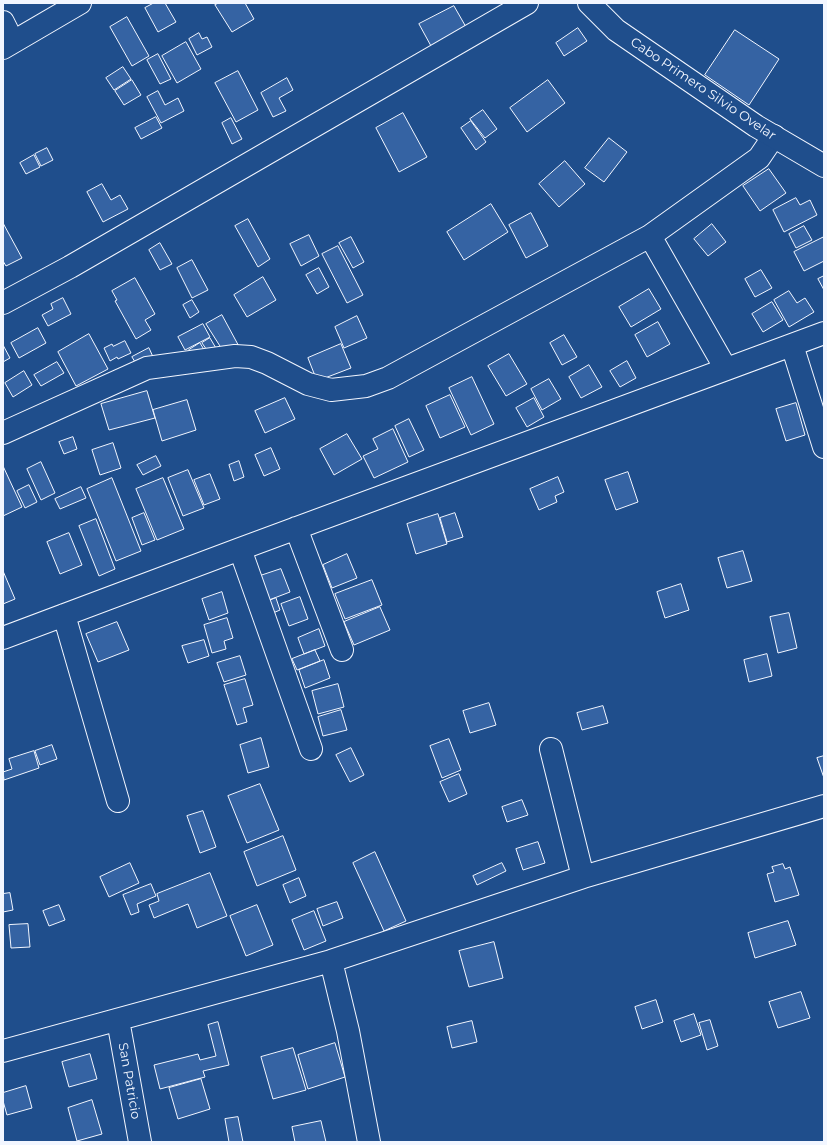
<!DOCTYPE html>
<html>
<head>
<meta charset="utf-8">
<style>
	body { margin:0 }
	#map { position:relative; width:827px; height:1145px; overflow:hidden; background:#1f4e8c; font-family:Montserrat,sans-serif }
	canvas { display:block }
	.frame { position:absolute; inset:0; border:4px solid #f2f6ff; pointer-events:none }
</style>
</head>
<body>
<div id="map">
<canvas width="827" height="1145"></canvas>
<div class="frame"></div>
</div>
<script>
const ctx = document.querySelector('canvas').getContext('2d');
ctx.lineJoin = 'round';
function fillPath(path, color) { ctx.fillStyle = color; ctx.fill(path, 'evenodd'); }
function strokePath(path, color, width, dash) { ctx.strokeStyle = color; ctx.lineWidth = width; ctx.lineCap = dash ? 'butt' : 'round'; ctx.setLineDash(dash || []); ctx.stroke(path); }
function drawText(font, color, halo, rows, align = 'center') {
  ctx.font = font + ' Montserrat,sans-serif'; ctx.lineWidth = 3; ctx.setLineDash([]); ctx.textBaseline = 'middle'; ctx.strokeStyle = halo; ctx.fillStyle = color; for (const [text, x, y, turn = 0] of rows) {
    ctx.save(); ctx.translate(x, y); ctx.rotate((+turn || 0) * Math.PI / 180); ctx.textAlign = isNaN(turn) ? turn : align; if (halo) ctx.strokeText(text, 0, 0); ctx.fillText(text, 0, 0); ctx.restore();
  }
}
const building = new Path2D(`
	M154,3H165L176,22L158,32L145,8Z
	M219,3H245L254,19L232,32L215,5Z
	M454,6L466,27L431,46L419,24Z
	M127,17L149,56L132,66L110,27Z
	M578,28L587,41L564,56L556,43Z
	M735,30L779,59L749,105L705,75Z
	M199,33L202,39L207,37L212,47L197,55L189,39Z
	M186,42L201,69L177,83L162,56Z
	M158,54L171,79L160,84L147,60Z
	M123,67L131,79L114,90L106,78Z
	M238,71L258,110L236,122L215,83Z
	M287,78L293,90L279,98L286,111L273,117L261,93Z
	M132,80L141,95L124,105L115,91Z
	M548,80L565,103L527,132L510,108Z
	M158,91L165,105L178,98L184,111L161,123L147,97Z
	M483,110L497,129L485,138L470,119Z
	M403,113L427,157L399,172L376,128Z
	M156,117L162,128L141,139L135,128Z
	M231,118L242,139L232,144L222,123Z
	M471,121L486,142L476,150L461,128Z
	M609,138L627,152L604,182L585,168Z
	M47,148L53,160L41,166L35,154Z
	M34,155L40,167L26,174L20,163Z
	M565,161L585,184L559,207L539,184Z
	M769,169L786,193L760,211L743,186Z
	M102,184L111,200L120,195L128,209L103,222L87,192Z
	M796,198L800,205L810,200L817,215L784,232L773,210Z
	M491,204L508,232L464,260L447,232Z
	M531,213L548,246L526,258L509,225Z
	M248,219L270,259L258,267L235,226Z
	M3,223L22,258L6,266L3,261Z
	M712,224L726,242L708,256L694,239Z
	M804,226L812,240L796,248L789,234Z
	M309,235L319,256L301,266L290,244Z
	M351,237L364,262L353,268L339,243Z
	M824,237V261L804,271L794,252Z
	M160,243L172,264L160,270L149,250Z
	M338,246L363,295L347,303L322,254Z
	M192,260L208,290L192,298L177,268Z
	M319,268L329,287L317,294L306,275Z
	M761,270L772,288L755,297L745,279Z
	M824,276V290L818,279Z
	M263,277L276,300L247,317L234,295Z
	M135,278L155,314L145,320L151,330L136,339L115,301L117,300L112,291Z
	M649,289L661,309L631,327L619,307Z
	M789,291L797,303L805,298L814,312L789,327L774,300Z
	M63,298L71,314L48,326L42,315L53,309L51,304Z
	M192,300L199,312L190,318L183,305Z
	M772,302L783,320L763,332L752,314Z
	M222,315L242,352L225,354L206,324Z
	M357,316L367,338L344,348L335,327Z
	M658,322L670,344L647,357L635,335Z
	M203,324L210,337L185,350L178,337Z
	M38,328L46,343L19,358L11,343Z
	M89,334L108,369L76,386L58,352Z
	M564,335L577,357L562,365L550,343Z
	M210,338L220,355L211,356L202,343Z
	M125,341L131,353L118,359L117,357L110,361L104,348L112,344L113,346Z
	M200,343L208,356L195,359L189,350Z
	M341,344L351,368L317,381L308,358Z
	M3,345L10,358L3,362Z
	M149,348L154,359L138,367L132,357Z
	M509,354L527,384L506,396L488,366Z
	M627,361L636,378L620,387L610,371Z
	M57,362L64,373L41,386L34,375Z
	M589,365L602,387L581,398L569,377Z
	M24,371L32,385L13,397L5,383Z
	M472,377L494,424L471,435L449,388Z
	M549,379L561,399L542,410L531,389Z
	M147,391L155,418L109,430L101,404Z
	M450,395L465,427L440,438L426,406Z
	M285,398L295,419L265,433L255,411Z
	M534,398L544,417L527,427L516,408Z
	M187,400L196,430L162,441L153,410Z
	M796,403L805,435L786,441L776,409Z
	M409,419L424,450L409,457L395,426Z
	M393,429L408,462L374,478L363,456L378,449L373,439Z
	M347,434L362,459L334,475L320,449Z
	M73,437L77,449L64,454L59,442Z
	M113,443L121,468L100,475L92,450Z
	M271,448L280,469L264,476L255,455Z
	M156,456L161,466L143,475L137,465Z
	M239,461L244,477L234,481L229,465Z
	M41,462L55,493L41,500L27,469Z
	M3,466L22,507L3,516Z
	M188,470L204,508L183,516L168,478Z
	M628,472L638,502L616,510L605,480Z
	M210,474L220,499L204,505L194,480Z
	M558,477L564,492L555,496L557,502L539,510L530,489Z
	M112,478L141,551L116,561L87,489Z
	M163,478L184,529L157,540L136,489Z
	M29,485L37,502L25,508L17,491Z
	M81,487L86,498L60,509L55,499Z
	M144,513L155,540L142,545L132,518Z
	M455,513L463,537L447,542L440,518Z
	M438,514L447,544L416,554L407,524Z
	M96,519L115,569L99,576L79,526Z
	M69,533L82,565L60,574L47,542Z
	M743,551L752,581L727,588L718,558Z
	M347,554L357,578L332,588L323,565Z
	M281,569L290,592L269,600L260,576Z
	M3,571L15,599L3,604Z
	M372,580L382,605L345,619L335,594Z
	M681,584L689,610L665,618L657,592Z
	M222,592L228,613L209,620L202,599Z
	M300,597L308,619L289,626L281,604Z
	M276,598L280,610L266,616L261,604Z
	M380,607L390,630L354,645L344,622Z
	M789,613L797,648L778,653L770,617Z
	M227,618L233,638L224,641L226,649L212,653L204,625Z
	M117,622L129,650L98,662L86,634Z
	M319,629L325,646L304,654L298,638Z
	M204,640L209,656L188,663L182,646Z
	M315,650L320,661L297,670L292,659Z
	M767,654L772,676L749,682L744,660Z
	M240,656L246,675L224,682L217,663Z
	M324,660L330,678L305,688L299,670Z
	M245,679L253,705L243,708L247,722L237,725L224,685Z
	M338,684L344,707L318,714L312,691Z
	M489,703L496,725L470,733L463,711Z
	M603,706L608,723L582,730L577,713Z
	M341,710L347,730L323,736L318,717Z
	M261,738L269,767L248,773L240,745Z
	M449,739L461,770L442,778L430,746Z
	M52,745L57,759L40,765L35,751Z
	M351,748L364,775L350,782L336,755Z
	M34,751L39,768L4,780L3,772L12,769L9,759Z
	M824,756V778L817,758Z
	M459,774L467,794L449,802L440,782Z
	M260,784L279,830L247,843L228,796Z
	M522,800L528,815L507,822L502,807Z
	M203,811L216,847L200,853L187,816Z
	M283,836L296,870L257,886L244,852Z
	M538,842L545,863L523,870L516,849Z
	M375,852L406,921L384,931L353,863Z
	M130,863L139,883L109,897L100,877Z
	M502,863L506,871L477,885L473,876Z
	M783,864L785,869L790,867L799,895L775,902L767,874L774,872L772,867Z
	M210,873L227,916L197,928L188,904L154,918L149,905L159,901L157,894Z
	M299,878L306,896L290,903L283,885Z
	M151,884L156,896L137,904L139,912L131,915L123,895Z
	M10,893L13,910L3,912V894Z
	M337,902L343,918L323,926L317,909Z
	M59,905L65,920L49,926L43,911Z
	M257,905L273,945L246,956L230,916Z
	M314,911L326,941L304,950L292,920Z
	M788,921L796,945L755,958L748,933Z
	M28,924L30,947L11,948L9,925Z
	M494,942L503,978L469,987L459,951Z
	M801,992L810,1018L778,1028L769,1002Z
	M656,1000L663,1022L642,1029L635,1007Z
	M694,1014L701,1035L681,1042L674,1021Z
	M710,1020L718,1046L707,1050L699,1023Z
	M472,1021L477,1042L452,1048L447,1027Z
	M218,1022L229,1065L203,1071L205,1077L160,1089L154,1065L198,1054L200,1060L216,1056L208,1025Z
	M335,1043L345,1077L308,1089L298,1055Z
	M293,1048L306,1090L273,1099L261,1057Z
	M90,1054L97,1079L69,1087L62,1062Z
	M201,1079L210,1109L178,1119L169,1088Z
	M26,1086L32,1108L7,1115L3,1101V1093Z
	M92,1100L102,1134L77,1141L68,1108Z
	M238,1117L243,1142H229L225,1119Z
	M321,1121L326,1142H295L292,1127Z`);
fillPath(building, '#3563a3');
strokePath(building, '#f2f6ff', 1);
const minor = new Path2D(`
	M3,22L13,42
	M3,48L80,3
	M650,236L726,369
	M3,303L70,267L527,3
	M792,345L824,447
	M3,433L147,368L235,356L251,357L267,363L308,384L331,390L366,386L388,378L650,236L759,158L774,136
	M296,528L342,650
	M240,549L311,749
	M64,615L118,801
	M3,638L240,549L824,333
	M551,749L583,877
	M331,961L348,1031L369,1142
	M118,1020L140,1142
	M3,1051L331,961L583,877L824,806`);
const major = new Path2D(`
	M589,3L616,30L756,126L824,166`);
strokePath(minor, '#f2f6ff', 24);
strokePath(major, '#f2f6ff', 24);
strokePath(minor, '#1f4e8c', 22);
strokePath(major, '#1f4e8c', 22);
drawText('13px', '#f2f6ff', '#1f4e8c', [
	["Cabo Primero Silvio Ovelar",703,89,34],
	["San Patricio",129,1081,80]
]);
</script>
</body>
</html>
